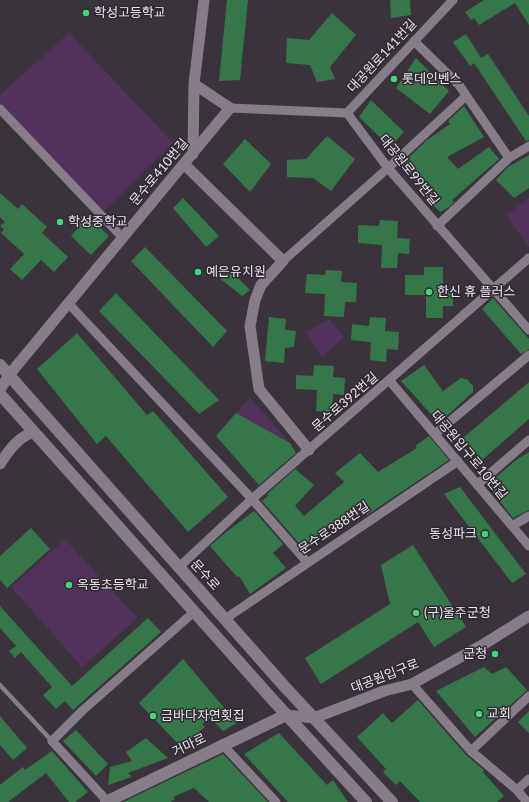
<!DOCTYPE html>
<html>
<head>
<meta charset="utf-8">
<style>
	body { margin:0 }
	canvas { display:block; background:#3a333c }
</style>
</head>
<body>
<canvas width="529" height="802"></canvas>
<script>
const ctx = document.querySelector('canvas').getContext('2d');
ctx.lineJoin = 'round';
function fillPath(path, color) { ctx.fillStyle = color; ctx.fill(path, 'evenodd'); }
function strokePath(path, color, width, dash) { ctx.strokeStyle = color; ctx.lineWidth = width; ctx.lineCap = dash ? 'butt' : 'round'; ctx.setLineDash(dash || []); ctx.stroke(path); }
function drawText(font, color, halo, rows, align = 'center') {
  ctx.font = font + ' Lato,"Noto Sans KR",sans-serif'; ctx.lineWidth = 3; ctx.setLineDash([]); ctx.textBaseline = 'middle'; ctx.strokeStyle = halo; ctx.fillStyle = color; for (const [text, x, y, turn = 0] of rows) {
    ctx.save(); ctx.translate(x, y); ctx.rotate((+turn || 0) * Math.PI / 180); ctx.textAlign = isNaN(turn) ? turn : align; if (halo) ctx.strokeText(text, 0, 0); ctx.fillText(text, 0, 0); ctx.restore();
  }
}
fillPath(new Path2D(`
	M69,33L173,143L102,213L0,105V95Z
	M529,198V248L506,215Z
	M329,319L344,337L322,357L306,333Z
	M250,398L290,443L236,413Z
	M65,539L137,618L82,667L11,587Z`), '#51325a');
fillPath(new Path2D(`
	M227,0H248L240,80L219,81Z
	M390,0H410L411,15L391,18Z
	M484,0H529V25L515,3L479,25L474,18L471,20L465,12Z
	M332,13L356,35L330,67L335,79L317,82L310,65L286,63L287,38L309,40Z
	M466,34L481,58L488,54L529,116V140L526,141L474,63L470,66L453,42Z
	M416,58L449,91L430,114L396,88Z
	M371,100L404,132L390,147L359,117Z
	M464,106L484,137L447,157L458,169L489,147L499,159L452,200L454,202L449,207L440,212L422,194L424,192L402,164L427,140L450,124L448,121Z
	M327,136L355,159L331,191L313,178L287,177V160L306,159Z
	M245,139L271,164L250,192L223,164Z
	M529,155V188L514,198L496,180L508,167Z
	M0,193L18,209L22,204L47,227L42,233L68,257L54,272L41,260L22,280L10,269L24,254L1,233L4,229L0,226L5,222L0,217Z
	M183,198L219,236L206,247L173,208Z
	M83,215L88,220L90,218L109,236L91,255L71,236L78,228L74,225Z
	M380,220L398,221L397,238L410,239L409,254L398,253L397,268H381L382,245L358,243V225L379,226Z
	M145,247L227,331L213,347L131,261Z
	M424,267H443V288H453V306H443V318H426V295H405V275H424Z
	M229,269L250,290L242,296L218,277Z
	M326,270L342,271L341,282L357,283L356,302H345L344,317L324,316L325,294L305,293L307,274L325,275Z
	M116,293L219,400L199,414L99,311Z
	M493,298L529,339V349L521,354L482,309Z
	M269,317L286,319L285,330L296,331L294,347L285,348L284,363L265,361Z
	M370,317L386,318L385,331L399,332L398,350L387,349L386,362L370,360L371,342L351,340L352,324L369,326Z
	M77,333L147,415L153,411L228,497L188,532L106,436L97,444L37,369Z
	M314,365L334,366L333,377L345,378L344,395L333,394L332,412L316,411L317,390L296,389V375L313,376Z
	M424,365L443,391L461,378L468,380L473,386V392L439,423L401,381Z
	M529,382V419L482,460L463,438Z
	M236,413L290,443L296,453L259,485L216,436Z
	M429,436L449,460L367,515L359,506L304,549L262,501L269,495L267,494L295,469L314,485L295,506L304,516L344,482L335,473L360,453L378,472L417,448L415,446Z
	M529,452V510L513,518L487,485L516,460Z
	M460,487L526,574L512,583L444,494Z
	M254,511L283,544L273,553L286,568L250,594L239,576L237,577L210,546L225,533Z
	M31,528L50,549L7,588L0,580V556Z
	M413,545L466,627L434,647L418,622L321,684L305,658L390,604L381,565Z
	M0,606L72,686L148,618L161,632L73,710L65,701L56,709L43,695L52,687L21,652L15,658L9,651L16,646L0,628Z
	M183,659L237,723L223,731L210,718L202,724L205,727L181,747L139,703Z
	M484,667L492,674L506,667L527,690L475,737L436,691Z
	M418,700L466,755L484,770L483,772L504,796L497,802H420L400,781L396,785L383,772L386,769L357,737L383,713L392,723Z
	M529,711V733L518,722Z
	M0,716L27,748L13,760L0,745Z
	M76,730L108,764L96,776L63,741Z
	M279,733L327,785L333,780L348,802H288L244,754Z
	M146,738L168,758L128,773L132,777L108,785L110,767L132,761L126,752Z
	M52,751L88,792L75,802H69L46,773L8,802H0V785L23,767L25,770Z
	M223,754L268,802H209L194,788L173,797L175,799L170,802H123Z`), '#35774a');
strokePath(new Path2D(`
	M0,685L52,741`), '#867d88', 4.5);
strokePath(new Path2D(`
	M414,41L459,85L509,158
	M230,108L347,113L388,168L529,330
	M0,109L122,237
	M347,113L453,0
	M437,226L509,158L529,146
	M283,261L388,168L466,96
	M68,303L252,499L307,562
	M389,380L529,546
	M435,434L529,355
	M477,485L529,440
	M512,526L529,516
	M179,567L252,499L529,258
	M225,619L458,461
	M412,684L471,751L517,790L527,802
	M222,744L276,802
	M471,751L529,696
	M517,790L529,779
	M108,802L52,741L82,711L194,612`), '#867d88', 9);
strokePath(new Path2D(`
	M193,154L194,84
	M184,164L283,261L261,285L255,300L250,326L259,389L309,450
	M0,390L9,375L230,108L194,84L204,0
	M0,464C9,450 18,437 34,432
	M286,715L314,718L384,691L412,684L484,644L529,616`), '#867d88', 11);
strokePath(new Path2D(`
	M0,365L285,687L392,802
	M0,394L272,699L366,802
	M106,802L286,715`), '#867d88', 12);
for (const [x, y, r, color] of [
	[86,13,4,"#42d77b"],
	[394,79,4,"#42d77b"],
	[60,222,4,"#42d77b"],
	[198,272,4,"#42d77b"],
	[429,292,4,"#42d77b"],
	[485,534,4,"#42d77b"],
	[69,585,4,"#42d77b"],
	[416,613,4,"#42d77b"],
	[495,654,4,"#42d77b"],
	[479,714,4,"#42d77b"],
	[153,716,4,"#42d77b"]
]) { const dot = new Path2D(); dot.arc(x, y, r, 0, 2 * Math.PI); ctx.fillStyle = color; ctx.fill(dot); strokePath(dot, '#302932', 1.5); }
drawText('13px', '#eae5eb', '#302932', [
	["학성고등학교",94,13],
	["롯데인벤스",402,79],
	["학성중학교",68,222],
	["예은유치원",206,272],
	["한신 휴 플러스",437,292],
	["동성파크",477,534,"right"],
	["옥동초등학교",77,585],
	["(구)울주군청",424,613],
	["군청",487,654,"right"],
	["교회",487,714],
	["금바다자연횟집",161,716]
], 'left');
drawText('13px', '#eae5eb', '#302932', [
	["대공원로141번길",382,56,-47],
	["대공원로99번길",409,170,51],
	["문수로410번길",159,172,-50],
	["문수로392번길",345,402,-41],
	["대공원입구로10번길",469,455,50],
	["문수로388번길",334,528,-34],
	["문수로",205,575,48],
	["대공원입구로",385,676,-21],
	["거마로",189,745,-26]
]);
</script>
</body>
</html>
